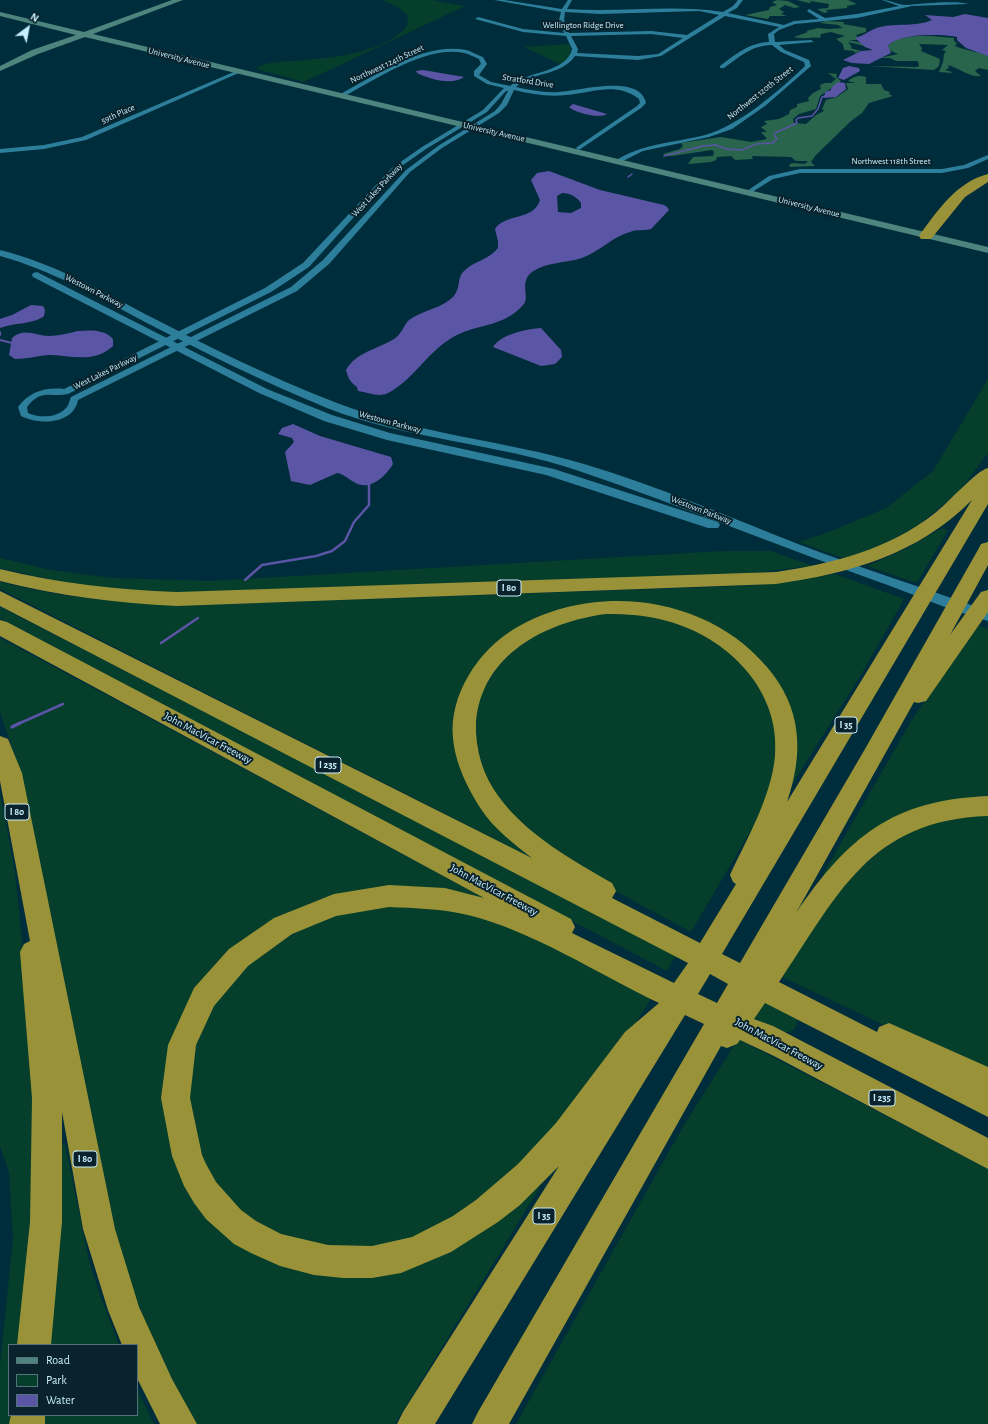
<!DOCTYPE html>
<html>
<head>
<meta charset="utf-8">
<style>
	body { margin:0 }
	#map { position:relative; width:988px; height:1424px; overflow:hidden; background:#002d3b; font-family:"Alegreya Sans",sans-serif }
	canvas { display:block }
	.legend { position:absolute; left:8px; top:1344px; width:130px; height:72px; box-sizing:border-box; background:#09222b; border:1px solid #55737f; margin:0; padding:5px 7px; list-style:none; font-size:12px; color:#c8edfc }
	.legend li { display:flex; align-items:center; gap:8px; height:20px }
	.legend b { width:20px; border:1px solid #55737f }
	.north { position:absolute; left:8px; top:8px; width:40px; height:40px; -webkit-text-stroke:3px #09222b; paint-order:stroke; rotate:32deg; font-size:11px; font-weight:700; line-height:16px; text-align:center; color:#c8edfc }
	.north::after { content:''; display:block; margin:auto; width:14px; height:18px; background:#c8edfc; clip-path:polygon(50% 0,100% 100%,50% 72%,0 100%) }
</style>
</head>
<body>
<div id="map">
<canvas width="988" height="1424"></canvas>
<ul class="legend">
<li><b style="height:5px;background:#4d847d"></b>Road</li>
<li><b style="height:11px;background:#053e2b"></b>Park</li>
<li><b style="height:11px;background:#5b55a5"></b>Water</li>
</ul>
<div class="north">N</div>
</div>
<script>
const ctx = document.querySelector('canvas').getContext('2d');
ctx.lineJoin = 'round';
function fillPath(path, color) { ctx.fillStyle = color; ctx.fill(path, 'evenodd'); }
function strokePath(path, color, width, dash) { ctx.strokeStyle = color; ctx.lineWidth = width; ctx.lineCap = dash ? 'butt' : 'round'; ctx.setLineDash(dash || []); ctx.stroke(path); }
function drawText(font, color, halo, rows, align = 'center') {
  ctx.font = font + ' "Alegreya Sans",sans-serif'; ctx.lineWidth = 4; ctx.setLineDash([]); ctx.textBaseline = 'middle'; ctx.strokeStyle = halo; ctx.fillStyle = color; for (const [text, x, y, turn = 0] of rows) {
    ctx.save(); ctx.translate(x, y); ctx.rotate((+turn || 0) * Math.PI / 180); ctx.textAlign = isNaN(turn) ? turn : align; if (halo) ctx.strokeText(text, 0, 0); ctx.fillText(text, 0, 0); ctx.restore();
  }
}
fillPath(new Path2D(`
	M382,0H432L465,6L304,82L256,69C265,61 283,62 295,61C329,58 384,54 407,26L408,16L398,7Z
	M569,44C574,54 568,59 560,64L524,47Z
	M988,379V453L971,476L956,494L921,523L883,545L846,559L799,542L829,532L886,508L933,471Z
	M942,528L948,530L917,583L867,566L906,549Z
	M723,551H771L813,566L741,574L161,593L77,585L0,568V558L51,570L112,578L210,581Z
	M835,574L904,599L862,673L781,802L791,765L757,661L638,604L529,624L455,727L532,853L530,857L0,589V582C66,599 131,604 199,605L739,586L790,582Z
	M0,607L677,953L667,971L0,618Z
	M625,612L680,622L717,641L746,666L772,706L779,757L765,802L754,825L691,932L613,890L571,864L494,799L470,742L478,689L508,650L572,617Z
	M977,625L988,629V801L948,803L828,878L823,874L913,718Z
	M0,638L490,901L330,899L183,1018L194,1195L358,1273L536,1183L540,1187L395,1424H196L190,1414L153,1341L132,1288L114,1226L18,765L0,712Z
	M0,794L15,871L38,1103L27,1345H9V1415H17L16,1424H0V1366L13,1239L9,1172L0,1146Z
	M988,813V1072L941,1052L778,975L837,887L909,827Z
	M423,902L505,924L653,995L631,1031L555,1133L486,1197L420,1237L340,1252L260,1230L204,1175L183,1107L200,1019L260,947L334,912Z
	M765,999L797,1019C797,1023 797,1025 795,1028C786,1040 763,1022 754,1017Z
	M738,1039L988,1169V1424H516L681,1130Z
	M65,1144L89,1261L100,1295L119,1345H45L55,1147Z
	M137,1389L154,1424H35L36,1415H137Z`), '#053e2b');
fillPath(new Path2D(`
	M777,0L788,1L800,7L794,8L785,5L779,9L784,12L781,14L787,16H770L768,19L745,15L769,10L770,7L777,5L772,2Z
	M797,0H848L857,4L847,6V8L826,10L828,12L824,13L817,9L828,8L829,4L810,1L811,3H809Z
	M826,21L844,22L843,24L866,28V32L856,35L858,37L855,38L857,40H849L862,43L864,46L848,42L852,47L850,48L861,51L855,53L854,51L844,50L843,44L836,39L845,36L831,32L821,34L820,38C813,36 803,40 794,37L808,32L806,31L818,28L829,29L843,28L838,25L820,23Z
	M931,36L954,38V41L957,43L955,46C962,50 978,51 988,56V70L979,68L975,71L981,76C971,78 959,68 948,65L949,68L945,70L952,72L951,73L939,72L943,62L944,54L946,51L942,50L948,45L919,44L922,48L921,51L940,59L939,66L934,70L868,66L917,67L919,66L918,61H896L890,58H880L898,54L889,50L888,46C898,35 917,36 931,36Z
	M828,73L837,74L836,77L841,81L820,96L816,109L799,114L793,119L794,123L806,124L816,115L824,111L822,109L826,100L837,97L848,89L846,83H855L848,81C854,76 859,75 866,77V84H881L884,90L890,92L889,94L893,96L869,103L862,113L851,121L815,156L811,162L815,166L790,167L789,165L792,163L805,164L808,161H796L791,157L752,156L753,159L735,160L731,156L717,157L716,160L711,162L688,164L693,157L713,156L714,152L712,150L672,156H666L663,154L680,149L683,146L681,143L721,137L751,142L767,139L761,132H767L761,127L767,124L764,121L779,119L789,114L790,110L797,107V104L809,101L808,98L813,93L821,89L820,85L825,83H831L836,79Z`), '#28654c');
fillPath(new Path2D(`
	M965,14L988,18V56L966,48L957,40V37C941,34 899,33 888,46L891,53L869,64L852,63L843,60L861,51L873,50L865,47L855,38C864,36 871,29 880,27C897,23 916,27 932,20L925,15L953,17Z
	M849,66L859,68L860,71L844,80L838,78L843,68Z
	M423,70L464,77C452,86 429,79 417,73L416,71Z
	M838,82L845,83L846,89L836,97L824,98L825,92L831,90V88Z
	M573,104L607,114C600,119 575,113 569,107Z
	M549,171L600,190L664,205L667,207L669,210L651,229C644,231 637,229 630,232C612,237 599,252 582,258C566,263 546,262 532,272C518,283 531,297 523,305C502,329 474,323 450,339C426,354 413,380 388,393C378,398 368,392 358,391L357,387C350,382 348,378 346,370C356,352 378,349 394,339C402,334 403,326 409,320C422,310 441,309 453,297C461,288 457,278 463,272C473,261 489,260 498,248V241L495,229C505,213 534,221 540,200L531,180L537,173ZM562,193C570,193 577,197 581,203V208L571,213L558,212L557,196Z
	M31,305L43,306L45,310L44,316C35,324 12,323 0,328V319L12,315Z
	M541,328L561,350L562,357L555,364L541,366L493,347C501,334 527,329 541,328Z
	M78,331C89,330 105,329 113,339V346C94,364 71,355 48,355C37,356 26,359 15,359L9,355L12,338C24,327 36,336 49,336C58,336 69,333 78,331Z
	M293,424L320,436L391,457L393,464C385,477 369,492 354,482C348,479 344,474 337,473L310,485L291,481L285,452L294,442L292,438L278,434L282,428Z`), '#5b55a5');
strokePath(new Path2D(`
	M664,156L703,146L716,145L726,149L742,150L756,144L773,143L777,139L774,135L775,133L797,123L796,120L798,118L812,116L818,109L822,97L826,96
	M628,177L632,174`), '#5b55a5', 1.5);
strokePath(new Path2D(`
	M0,332V335
	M0,340L12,343`), '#5b55a5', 2);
strokePath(new Path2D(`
	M245,580L262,565L316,556L332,551L345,541L354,522L369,505V485L366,482
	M161,643L198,618
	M18,724L63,704`), '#5b55a5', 2.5);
strokePath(new Path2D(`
	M12,727L20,723`), '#5b55a5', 3.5);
fillPath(new Path2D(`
	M494,0H504L562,9L568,0H572L567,9C619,13 672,4 723,12L733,6L738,0H743L737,8L728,13L784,25L794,21L819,19L807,11L809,9L825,18L857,14L899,6L882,0C890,0 898,5 906,5C920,4 957,0 968,4L912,6L857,18L795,24L779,30L774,34L775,42L811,40L814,42L779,45L785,50L809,60L811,66L765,106L732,129L709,137L643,151L617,164L614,162L615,161C643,143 674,143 705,135C739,126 780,90 805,66L804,62L781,52L772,45C750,46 741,56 724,68H720V66C736,54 749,43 769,42L768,34L779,27L725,16L661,56L638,60L575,56C560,77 532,71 516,87C530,90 544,93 559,92C579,91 640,73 646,103L641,108L579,150L576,148L577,147L637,106L640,103L639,99C616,81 592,93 566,95C548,97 531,94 514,90L507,105L499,113L442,148L410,172L329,264L297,291L78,400C73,425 39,425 21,416L18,407C29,392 45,387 64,389L265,288L303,263L392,168L422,147L483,110L504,88L487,84L474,76V71L481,64L479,59C474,57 469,54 464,53C426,45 375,80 343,97H339V95C374,76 424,42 466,50C471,51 477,55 483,57L487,64L479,75L491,82L510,86C526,71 567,73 572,49L566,36L523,32L475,19L478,17L523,29L564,33L559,20L561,12ZM699,11L719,15L687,35L651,31L569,33L564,20L565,12L600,14ZM651,34L683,38L658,54L638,56L577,53L578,49L571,36ZM506,91H508L501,104L495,111L438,146L406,170L323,260L291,287L71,397C69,401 69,406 65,409C56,418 39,418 28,413L27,407C42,388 50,398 68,394L271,292L309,267L396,170L426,149L487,112Z
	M236,71L241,72L86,140L44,149L0,153V149L44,145L82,137Z
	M988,155V159L968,168L942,173H800L773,179L749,194L744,193L769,176L800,169H942L964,165Z`), '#2c7e9a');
fillPath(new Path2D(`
	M0,250C52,263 98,289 145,314C208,346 271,378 337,403C417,434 503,440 584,464C657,486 727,516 798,544C860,568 925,588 988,611V621C956,612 924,599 893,587C788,550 685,507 579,471C497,443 408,440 327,408C264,382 205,353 145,322C98,297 51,270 0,256Z
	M37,272L267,389L332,415L390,433L554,469L718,522L720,525L718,528H708L546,475L387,440L324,421L259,393L33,277L32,275L33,273Z`), '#2c7e9a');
fillPath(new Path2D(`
	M172,0H183L93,34L988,247V253L85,37L38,54L0,71V66L32,50L76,35L0,16V12L84,32Z`), '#4d847d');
fillPath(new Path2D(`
	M988,174V182L965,197L931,239H921L919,236L921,233C939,209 957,182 988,174Z
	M988,468V504L722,954L740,963L865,749L979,548L981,544L988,542V565L950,635L981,592L988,590V612L926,701L918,703L914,702L796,913C848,837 892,800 988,796V816C869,820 838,895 779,982L877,1032L879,1027L889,1023L988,1067V1117L765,1003L754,1019L773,1026L988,1138V1169L774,1056L740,1040L737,1044L727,1048L721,1046L509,1424H472L478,1412L704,1024L685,1015L435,1424H397L403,1412L559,1166L520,1205L498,1222L451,1252L401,1273L372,1278H343L314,1275L280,1266L251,1253L234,1244L206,1219L194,1203L184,1186L172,1156L161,1098L168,1045L194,988L229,949L274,918L334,894L389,885L445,888L484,898L0,636V620L7,622L571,919L575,927L572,933L674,983L688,963L0,606V591L532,858C514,844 494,829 481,809C468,789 455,763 453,738C449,695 478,651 514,629C593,581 707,595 767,667C802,708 804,753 787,802L972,500C917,555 851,573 776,584L177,606C117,603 58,596 0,581V569C58,583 117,590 177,592L776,572C834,563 888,550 935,513C947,504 977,470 988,468ZM606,614C627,614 647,615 667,621C727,637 781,690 775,756C771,798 747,838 730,875L733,882L736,884L700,943L612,898L616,891L612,883C572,860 527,835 499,797C483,776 475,749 476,723C481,655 545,622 606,614ZM389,907C416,908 442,909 468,915C533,931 598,974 659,1003L625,1032L556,1123L518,1164L476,1200L453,1216L412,1237L372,1246L328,1245L281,1234L256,1221L241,1210L216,1182L206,1164L202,1155L190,1098L196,1045L214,1006L248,966L292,934L336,916ZM710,974L728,984L717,1003L698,994Z
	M0,736L8,739L22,773L115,1229L139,1307L172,1379L197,1424H160L137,1378V1345H122L108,1310L83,1229L62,1112V1222L51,1345H17L30,1222L32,1098L20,952L24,944L30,941L0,781Z
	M11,1415H45V1424H9Z`), '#9a9239');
drawText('9px', '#c8edfc', '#09222b', [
	["Wellington Ridge Drive",583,25],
	["University Avenue",179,58,14],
	["Northwest 124th Street",387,64,-25],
	["Stratford Drive",528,81,9],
	["Northwest 120th Street",760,93,-38],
	["59th Place",118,114,-24],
	["University Avenue",494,132,13],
	["Northwest 118th Street",891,161],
	["West Lakes Parkway",377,190,-47],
	["University Avenue",809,207,14],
	["Westown Parkway",94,291,27],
	["West Lakes Parkway",105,372,-26],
	["Westown Parkway",390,422,15],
	["Westown Parkway",701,510,21]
]);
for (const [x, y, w] of [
	[509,588,24],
	[846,725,22],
	[328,765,26],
	[17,812,24],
	[882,1098,26],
	[85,1159,24],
	[544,1216,22]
]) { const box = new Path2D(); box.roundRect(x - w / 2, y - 8, w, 16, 3); ctx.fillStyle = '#09222b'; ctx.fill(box); strokePath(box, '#c8edfc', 1); }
drawText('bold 10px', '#c8edfc', null, [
	["I 80",509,588],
	["I 35",846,725],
	["I 235",328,765],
	["I 80",17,812],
	["I 235",882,1098],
	["I 80",85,1159],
	["I 35",544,1216]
]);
drawText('11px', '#c8edfc', '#09222b', [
	["John MacVicar Freeway",208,738,28],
	["John MacVicar Freeway",494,890,28],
	["John MacVicar Freeway",779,1044,28]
]);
</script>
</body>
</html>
